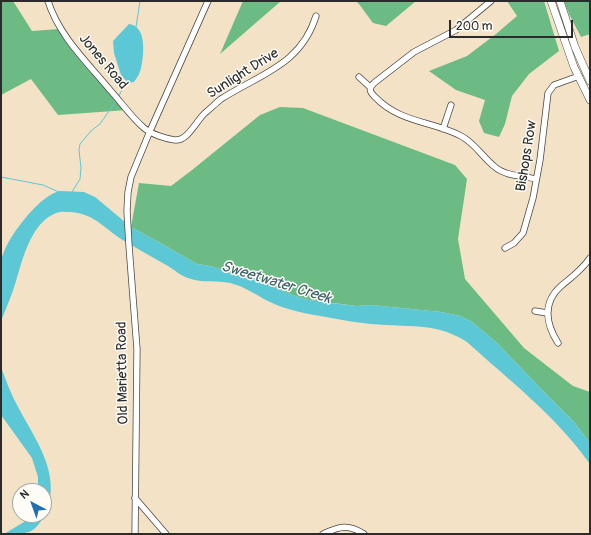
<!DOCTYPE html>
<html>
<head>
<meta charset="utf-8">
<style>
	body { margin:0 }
	#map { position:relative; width:591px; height:535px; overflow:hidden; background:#f3e2c6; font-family:Pangolin,sans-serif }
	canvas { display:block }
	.frame { position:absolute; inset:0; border:2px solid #2b2b2b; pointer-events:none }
	.north { position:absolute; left:12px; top:483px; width:40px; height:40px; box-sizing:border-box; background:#fdfcf7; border:1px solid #a9a8a5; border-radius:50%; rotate:319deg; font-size:11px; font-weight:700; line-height:16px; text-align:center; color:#2b2b2b }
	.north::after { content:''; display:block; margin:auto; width:14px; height:18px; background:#1f6fb2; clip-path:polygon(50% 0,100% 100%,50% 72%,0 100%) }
	.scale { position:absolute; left:449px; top:20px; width:124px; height:18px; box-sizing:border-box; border:2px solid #2b2b2b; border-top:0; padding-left:5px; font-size:12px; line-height:14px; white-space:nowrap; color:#2b2b2b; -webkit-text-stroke:3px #fdfcf7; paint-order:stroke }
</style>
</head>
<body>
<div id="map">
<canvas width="591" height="535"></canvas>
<div class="frame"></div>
<div class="north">N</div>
<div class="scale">200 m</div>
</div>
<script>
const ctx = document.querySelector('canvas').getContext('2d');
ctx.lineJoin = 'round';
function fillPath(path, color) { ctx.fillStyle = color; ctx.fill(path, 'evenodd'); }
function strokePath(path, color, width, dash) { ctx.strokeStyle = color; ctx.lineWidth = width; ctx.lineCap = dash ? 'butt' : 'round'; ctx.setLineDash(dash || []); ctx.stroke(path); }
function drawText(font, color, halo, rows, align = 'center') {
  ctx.font = font + ' Pangolin,sans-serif'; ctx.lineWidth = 3; ctx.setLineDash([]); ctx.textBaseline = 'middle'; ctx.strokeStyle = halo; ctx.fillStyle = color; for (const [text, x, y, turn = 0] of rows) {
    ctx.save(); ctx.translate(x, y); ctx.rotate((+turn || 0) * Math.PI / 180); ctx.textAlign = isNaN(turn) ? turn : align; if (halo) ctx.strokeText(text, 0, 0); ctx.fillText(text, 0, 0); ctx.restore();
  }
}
fillPath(new Path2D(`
	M1,1H13L32,31L59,29L127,110L58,115L31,79L1,95Z
	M243,1H281L220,54Z
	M356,1H416L386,26L373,23L359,4Z
	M507,1H544L559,51L529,74L512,96L505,124L499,137L484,133L479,121L485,100L456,90L429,71L467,56L496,34L517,16Z
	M564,1H590V34L581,37L569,14Z
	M280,107L303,108L455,165L467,179L458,239L465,279L524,348L573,386L590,392V443L574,422L547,395L496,342L472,322L460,316L441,312L371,305L357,306L309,300L295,296L257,280L210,266L197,264L155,240L131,227L139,183L171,186L192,170L260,115Z`), '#6cbb85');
fillPath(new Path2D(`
	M129,24C147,26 144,55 141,68C140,73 137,78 134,82L128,83L121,75L114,53L113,41Z
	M60,191L84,192L95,197L131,227L155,240L197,264L210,266L257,280L295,296L309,300L339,304L357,306L371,305L441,312L460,316L472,322L496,342L547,395L574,422L590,443V464C556,416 510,381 467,342C439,324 417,327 386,325C366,324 346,321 326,317C307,314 286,310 268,301C256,295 244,286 230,283C217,280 204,283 191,279C182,277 176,271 168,266C152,257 136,248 121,239C103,227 94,214 71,212C66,212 61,211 56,213C31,223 23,258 16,281C12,295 6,308 1,321C1,307 1,294 1,281C1,275 0,268 1,262C4,241 39,195 60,191Z
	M1,367C6,381 11,394 18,407C35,439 62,474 46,512C35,535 27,534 4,534L24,522L30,515H44V491H38V477L32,458L1,415Z`), '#5cc7d5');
strokePath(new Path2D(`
	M136,27L140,1
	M119,96L126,81
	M1,177L43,185L59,192
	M72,192L80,179L81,168L79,150L80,144L91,131L100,124L116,101`), '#5cc7d5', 1);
const minor = new Path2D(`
	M48,1C59,36 87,62 110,90C121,102 131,117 144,128C151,134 166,139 175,140C188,141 196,121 205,113C211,108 216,103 221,99C260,74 301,65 316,16
	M491,1L456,30L414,52L374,83C368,89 370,92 375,97C400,123 432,121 461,136C475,143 483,158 495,167C505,176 524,176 536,179
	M359,77L370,87
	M443,129L451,105
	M505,248L514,243L523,233L533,198L540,160L548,93L554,85L579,76
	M535,311L547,313
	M558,343C546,324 542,303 561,286C572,277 582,270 590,258
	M135,498L166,534
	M135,534L137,349L129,246L127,211L128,192L131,177L150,131L208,1
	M323,534C340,526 348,524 364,534`);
const major = new Path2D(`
	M551,1L574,67L590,100
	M560,1L575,47L590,81`);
strokePath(minor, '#494642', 7);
strokePath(major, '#494642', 8);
strokePath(minor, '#fff', 5.5);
strokePath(major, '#fff', 7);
drawText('14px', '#2b2b2b', '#fdfcf7', [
	["Jones Road",103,62,50],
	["Sunlight Drive",243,74,-32],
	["Bishops Row",527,156,-81],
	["Old Marietta Road",123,373,-91]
]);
drawText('italic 15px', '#3c6266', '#fdfcf7', [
	["Sweetwater Creek",276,283,17]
]);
</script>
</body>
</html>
